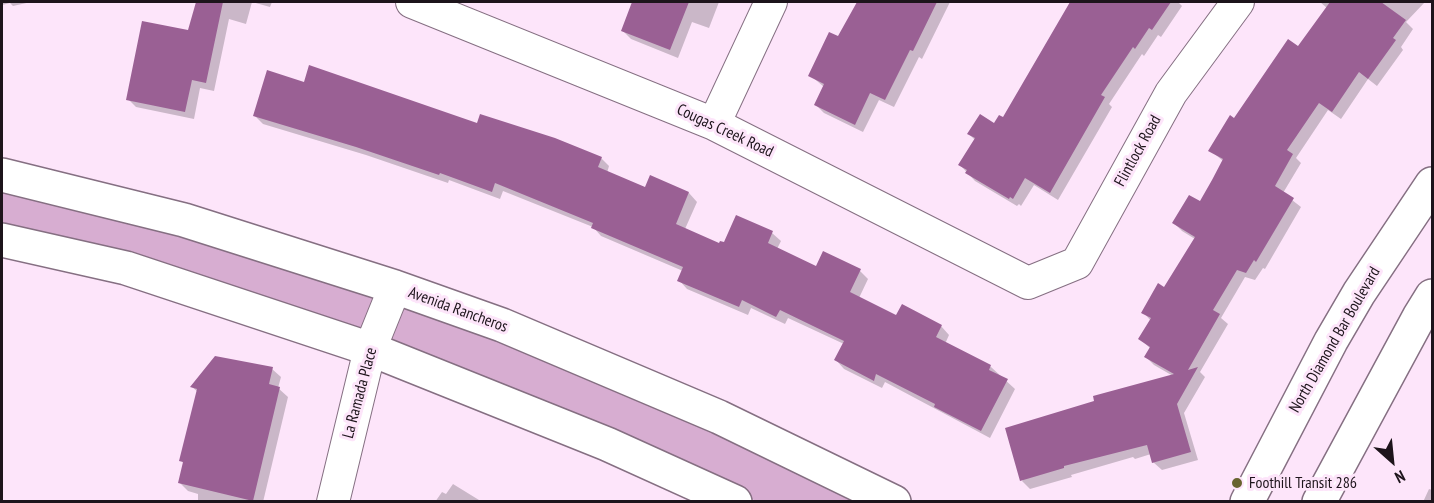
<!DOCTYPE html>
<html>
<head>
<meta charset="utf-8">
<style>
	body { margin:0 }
	#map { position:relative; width:1434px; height:503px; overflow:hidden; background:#fde5fa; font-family:"PT Sans Narrow",sans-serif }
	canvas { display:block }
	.frame { position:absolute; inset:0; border:3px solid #1d141b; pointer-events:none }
	.north { position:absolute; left:1362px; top:431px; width:60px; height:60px; -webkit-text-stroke:4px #fde5fa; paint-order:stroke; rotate:153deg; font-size:16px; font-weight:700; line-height:24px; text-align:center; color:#1d141b }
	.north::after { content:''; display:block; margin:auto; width:21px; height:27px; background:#1d141b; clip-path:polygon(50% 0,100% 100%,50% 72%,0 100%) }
</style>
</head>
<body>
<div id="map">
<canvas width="1434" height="503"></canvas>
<div class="frame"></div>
<div class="north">N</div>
</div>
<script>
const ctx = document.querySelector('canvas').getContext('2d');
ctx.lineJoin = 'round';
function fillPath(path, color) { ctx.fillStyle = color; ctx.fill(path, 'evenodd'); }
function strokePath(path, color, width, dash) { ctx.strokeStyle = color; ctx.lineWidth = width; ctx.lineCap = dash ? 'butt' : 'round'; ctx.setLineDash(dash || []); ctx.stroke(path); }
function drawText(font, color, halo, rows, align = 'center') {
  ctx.font = font + ' "PT Sans Narrow",sans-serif'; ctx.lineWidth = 6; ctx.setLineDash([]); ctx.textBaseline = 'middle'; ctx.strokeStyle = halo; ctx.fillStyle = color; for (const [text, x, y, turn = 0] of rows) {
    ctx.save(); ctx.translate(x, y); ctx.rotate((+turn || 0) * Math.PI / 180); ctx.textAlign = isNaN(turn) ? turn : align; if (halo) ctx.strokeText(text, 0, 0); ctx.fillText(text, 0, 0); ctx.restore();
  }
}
fillPath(new Path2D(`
	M2,181L383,289L364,342L2,234Z
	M403,298L881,501H756L632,444L380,345Z`), '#d7add1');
fillPath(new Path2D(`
	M2,2H31L13,6L10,3L2,5Z
	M197,2H272L270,7L252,2L246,24L229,19L214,91L200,88L194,119L136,107L128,99L189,32Z
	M634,2H719L709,28L692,22L678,58L631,39L623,31Z
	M859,2H950L922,59L919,57L894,107L879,100L863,132L824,113L815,104L824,87L810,75L839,38Z
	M1072,2H1178L1182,6L1161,37L1158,35L1144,56L1142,54L1109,104L1112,107L1058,200L1034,185L1021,206L1019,204L1017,206L975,181L960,165L975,140L969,134L995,125L1003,119Z
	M1320,2H1425L1406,22L1413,29L1401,47L1403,50L1377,86L1368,79L1341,119L1328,110L1296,158L1301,163L1283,193L1301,207L1265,269L1263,268L1255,280L1245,277L1221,318L1228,324L1200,372L1205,377L1184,413L1198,460L1162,470L1153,462L1151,454L1135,459L1133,457L1071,475L1072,477L1030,489L1022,481L1096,402L1173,376L1154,365L1146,357L1151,349L1140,339L1151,321L1143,312L1165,289L1195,239L1182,231L1174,223L1200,203L1223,161L1210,150L1298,48L1327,8Z
	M305,83L478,125L601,158L609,166L607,173L646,189L689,193L697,202L685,229L720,245L772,233L781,241L777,249L817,268L860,271L868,279L859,298L896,317L941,326L949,335L945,344L991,367L1015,389L990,438L885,382L882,388L844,369L836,360L844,344L788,318L785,324L751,308L748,315L687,289L679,280L683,271L601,236L593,227L503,191L500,199L449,180L448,183L366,155L263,124L255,116Z
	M272,369L281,377L278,388L288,397L263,502H198V494L188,491L180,483L184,464L181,460L198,392L192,387Z
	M453,484L479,500L480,502H435L442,492L446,494Z
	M1429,489L1432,490V502H1423Z`), '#0003');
fillPath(new Path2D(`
	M196,2H223L206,83L192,80L185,112L126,100L142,21L188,30Z
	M632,2H689L670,50L621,31Z
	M857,2H937L913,51L910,50L885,100L870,93L855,125L814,105L824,84L808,76L829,32L838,36Z
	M1070,2H1171L1152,30L1149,28L1135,49L1133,47L1101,95L1105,97L1050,193L1025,178L1013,199L1010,197L1009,199L965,173L967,170L958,165L975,138L967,134L980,114L994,123L999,115L1003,117Z
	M1330,2H1381L1406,20L1393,38L1396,40L1368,79L1359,72L1332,112L1319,103L1287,150L1293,154L1275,186L1294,198L1256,262L1254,260L1246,273L1237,270L1213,310L1220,314L1188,370L1198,367L1177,404L1191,452L1152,463L1147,445L1064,466V468L1020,481L1005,428L1094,401L1093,396L1174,374L1144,357L1150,347L1138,339L1151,318L1141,313L1158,283L1164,287L1195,237L1172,223L1189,195L1200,201L1212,180L1223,159L1208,151L1230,115L1234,118L1288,39L1298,46Z
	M309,65L477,123L480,114L555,138L602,157L598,167L645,187L650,175L689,192L676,224L719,243L720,241L724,242L736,215L773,231L768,243L816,266L823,251L861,269L850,292L896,315L902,304L942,325L936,337L991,365L989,370L1008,379L981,431L934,407L935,404L876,374L874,381L834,360L844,341L780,310L776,317L742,300L739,307L677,281L683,267L591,228L593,223L495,183L492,192L440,173L439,175L356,147L253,116L267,70L304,82Z
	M215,356L273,367L269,384L280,387L253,501L178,483L183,462L179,461L197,389L190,387Z`), '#9a6094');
const street = new Path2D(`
	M412,2L714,124L1028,283L1077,263L1171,93L1238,2
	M714,124L771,2
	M333,502L370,349L395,287`);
const secondary = new Path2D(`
	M2,175L184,220L395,287L502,325L719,417L894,502
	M2,240L126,268L370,349L607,444L735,502
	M1247,502L1331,341L1359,293L1432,184
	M1319,502L1419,317L1432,296`);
strokePath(street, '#856f82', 34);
strokePath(secondary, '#856f82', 36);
strokePath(street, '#fff', 32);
strokePath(secondary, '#fff', 33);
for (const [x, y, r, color] of [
	[1237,483,6,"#68632f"]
]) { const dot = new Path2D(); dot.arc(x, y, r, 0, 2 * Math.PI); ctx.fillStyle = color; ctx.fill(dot); strokePath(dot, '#fde5fa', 2); }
drawText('16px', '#1d141b', '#fde5fa', [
	["Cougas Creek Road",725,131,25],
	["Flintlock Road",1138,151,-61],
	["Avenida Rancheros",458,310,20],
	["North Diamond Bar Boulevard",1335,340,-60],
	["La Ramada Place",360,393,-75]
]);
drawText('16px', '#1d141b', '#fde5fa', [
	["Foothill Transit 286",1249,483]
], 'left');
</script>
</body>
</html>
